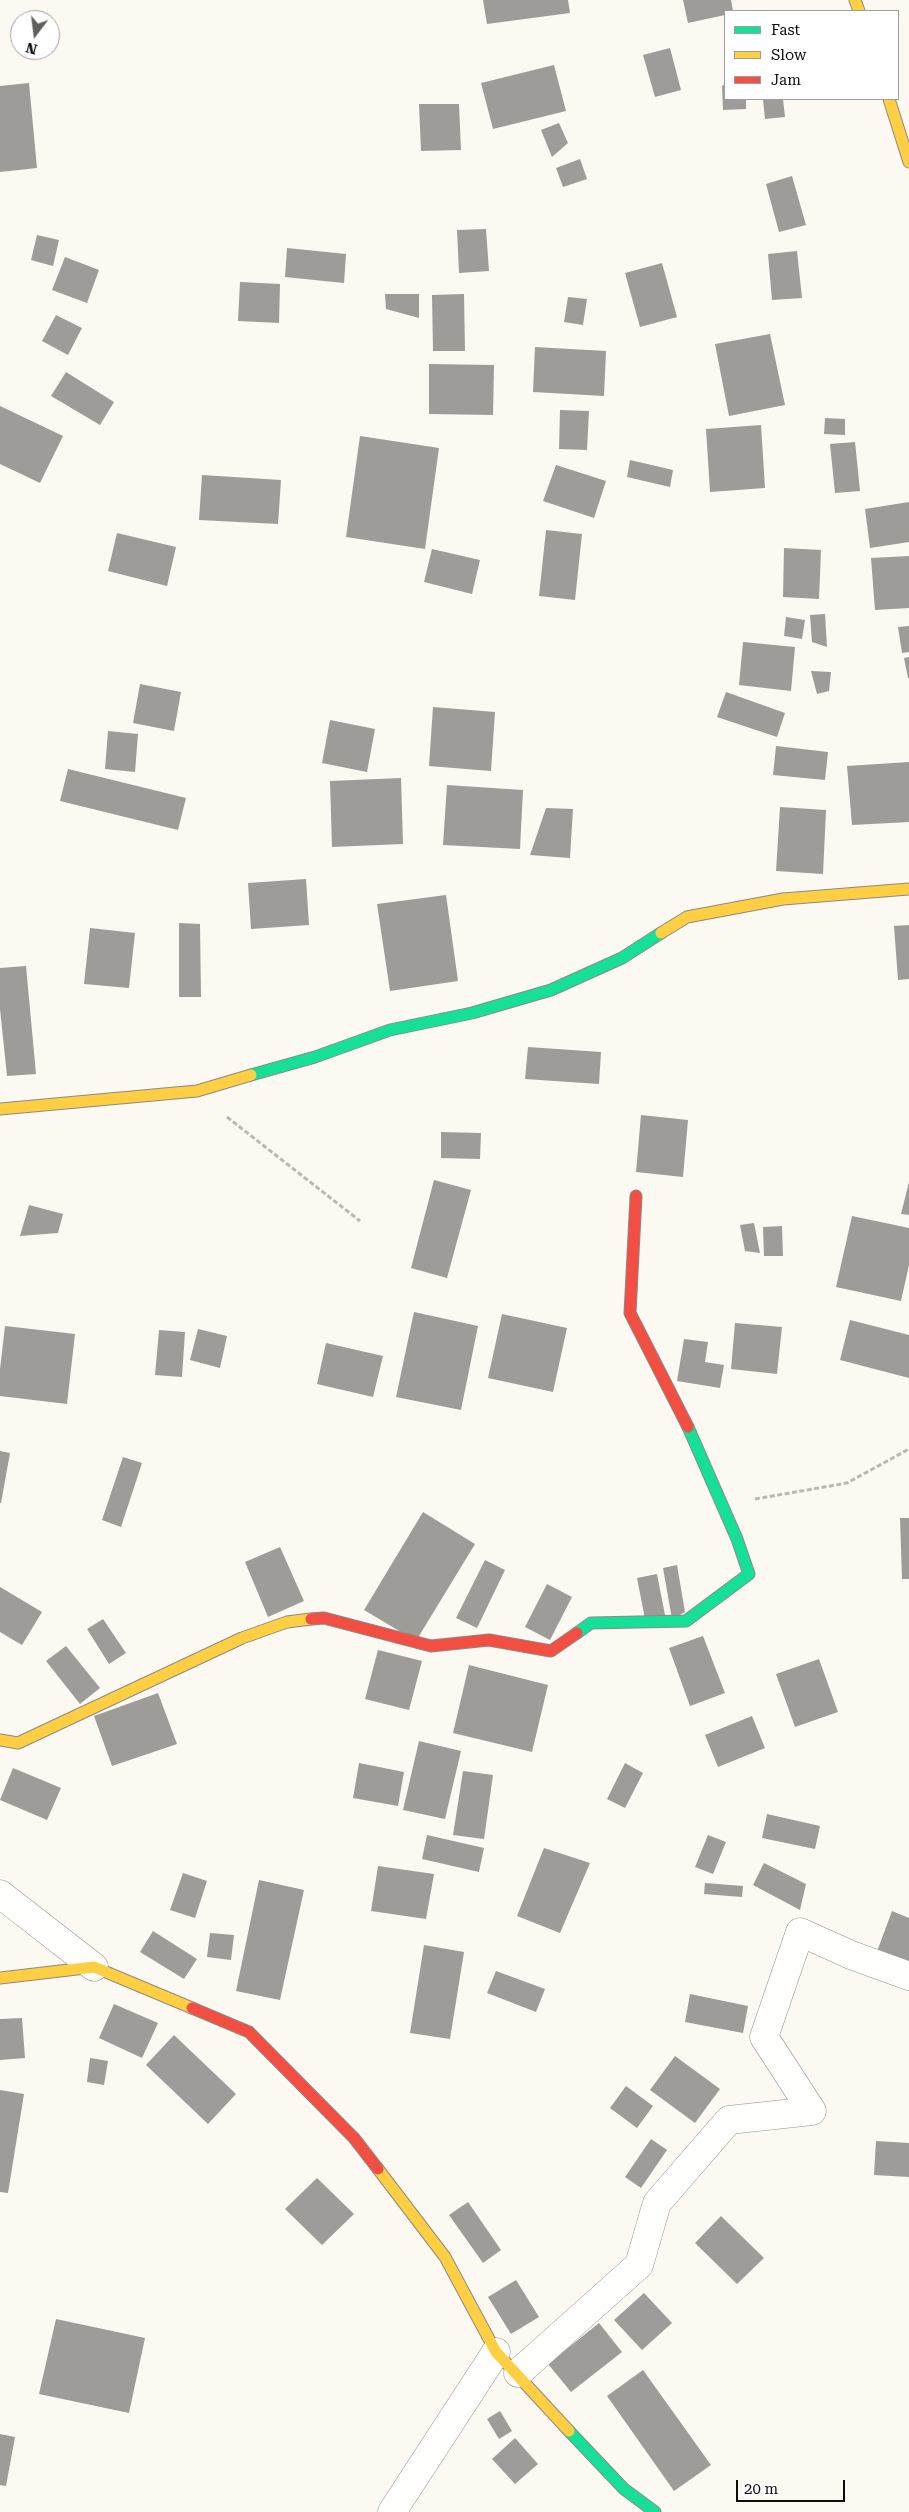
<!DOCTYPE html>
<html>
<head>
<meta charset="utf-8">
<style>
	body { margin:0 }
	#map { position:relative; width:909px; height:2512px; overflow:hidden; background:#fbf9f2; font-family:"Roboto Serif",serif }
	canvas { display:block }
	.legend { position:absolute; left:724px; top:10px; width:175px; height:90px; box-sizing:border-box; background:#fff; border:1px solid #9e9e9e; margin:0; padding:6px 9px; list-style:none; font-size:15px; color:#0d0d0d }
	.legend li { display:flex; align-items:center; gap:10px; height:25px }
	.legend b { width:25px; border:1px solid #9e9e9e }
	.north { position:absolute; left:10px; top:10px; width:50px; height:50px; box-sizing:border-box; background:#fff; border:1px solid #9e9e9e; border-radius:50%; rotate:195deg; font-size:14px; font-weight:700; line-height:20px; text-align:center; color:#0d0d0d }
	.north::after { content:''; display:block; margin:auto; width:18px; height:22px; background:#60605d; clip-path:polygon(50% 0,100% 100%,50% 72%,0 100%) }
	.scale { position:absolute; left:736px; top:2480px; width:109px; height:22px; box-sizing:border-box; border:2px solid #0d0d0d; border-top:0; padding-left:6px; font-size:15px; line-height:18px; white-space:nowrap; color:#0d0d0d; -webkit-text-stroke:4px #fff; paint-order:stroke }
</style>
</head>
<body>
<div id="map">
<canvas width="909" height="2512"></canvas>
<ul class="legend">
<li><b style="height:6px;background:#16e098"></b>Fast</li>
<li><b style="height:6px;background:#ffcf43"></b>Slow</li>
<li><b style="height:6px;background:#f24e42"></b>Jam</li>
</ul>
<div class="north">N</div>
<div class="scale">20 m</div>
</div>
<script>
const ctx = document.querySelector('canvas').getContext('2d');
ctx.lineJoin = 'round';
function fillPath(path, color) { ctx.fillStyle = color; ctx.fill(path, 'evenodd'); }
function strokePath(path, color, width, dash) { ctx.strokeStyle = color; ctx.lineWidth = width; ctx.lineCap = dash ? 'butt' : 'round'; ctx.setLineDash(dash || []); ctx.stroke(path); }
fillPath(new Path2D(`
	M483,0H568L570,13L487,24Z
	M683,0H731L733,11H725V15L688,23Z
	M670,48L681,90L655,97L643,55Z
	M554,65L566,111L493,129L481,83Z
	M29,83L37,168L0,172V86Z
	M725,84V99H746V109L723,110L722,86Z
	M763,99H783L785,117L765,119Z
	M419,104H459L461,150L421,151Z
	M559,123L568,143L552,157L541,130Z
	M580,159L587,179L563,187L556,168Z
	M792,176L806,225L779,232L766,184Z
	M486,229L489,271L459,273L457,230Z
	M37,235L59,240L53,266L31,260Z
	M287,248L346,254L344,283L285,277Z
	M797,251L802,298L772,300L768,254Z
	M65,257L99,270L87,303L52,290Z
	M662,263L677,317L640,327L625,273Z
	M240,282L280,284L279,323L238,321Z
	M385,294H419V318L386,309Z
	M464,294L465,351H433L432,295Z
	M568,297L587,299L583,325L564,322Z
	M56,315L82,328L68,355L42,341Z
	M770,334L785,405L729,416L715,344Z
	M535,347L606,351L604,396L533,392Z
	M429,364L494,365L493,415L429,414Z
	M66,372L114,402L100,425L51,396Z
	M0,406L63,436L40,483L0,464Z
	M560,410L589,411L587,450L559,449Z
	M825,418L845,419V435L824,434Z
	M761,425L765,488L710,492L706,429Z
	M360,436L439,448L425,549L346,537Z
	M855,442L860,491L835,493L830,444Z
	M630,460L673,470L670,487L627,477Z
	M556,465L606,481L594,518L543,501Z
	M202,475L281,480L278,524L199,520Z
	M909,502V542L870,548L865,509Z
	M546,530L582,534L575,600L539,596Z
	M117,533L176,547L167,586L108,571Z
	M784,548L821,550L819,599L783,597Z
	M432,549L480,560L472,594L424,582Z
	M909,556V608L875,610L871,558Z
	M825,614L827,647L812,642L810,615Z
	M786,617L805,620L802,639L784,636Z
	M909,626V652L902,653L898,627Z
	M743,642L795,647L791,691L739,685Z
	M909,657V678H908L904,658Z
	M811,671L831,672L829,691L817,694Z
	M140,684L181,692L174,731L133,723Z
	M726,692L785,713L777,737L717,717Z
	M433,707L495,712L491,771L429,766Z
	M330,720L375,729L367,772L322,763Z
	M108,731L138,734L135,772L105,769Z
	M776,746L828,752L825,780L773,775Z
	M909,762V822L852,825L847,766Z
	M68,769L186,798L178,830L60,801Z
	M401,778L403,844L332,847L330,781Z
	M447,785L523,790L520,849L443,845Z
	M780,807L826,810L823,874L776,871Z
	M546,808L573,809L570,858L530,855Z
	M306,879L309,925L251,929L248,883Z
	M446,895L458,981L390,991L377,904Z
	M179,923L200,924L201,997H179Z
	M909,925V979L898,980L894,926Z
	M90,928L135,933L129,988L84,984Z
	M26,966L36,1074L7,1076L0,1009V968Z
	M528,1047L601,1052L599,1084L525,1079Z
	M641,1115L688,1120L683,1177L636,1172Z
	M441,1132L481,1133L480,1159L441,1158Z
	M434,1180L471,1190L447,1278L411,1268Z
	M909,1182V1215L901,1214Z
	M29,1205L63,1214L58,1233L20,1236Z
	M852,1216L909,1228V1265L901,1301L836,1287Z
	M754,1223L760,1253L745,1251L740,1225Z
	M782,1226L783,1256H764L763,1227Z
	M414,1312L478,1326L461,1410L396,1397Z
	M502,1314L567,1328L553,1392L488,1378Z
	M850,1320L909,1335V1378L840,1360Z
	M735,1323L782,1327L777,1374L731,1369Z
	M5,1326L75,1334L67,1404L0,1396V1369Z
	M198,1329L227,1336L220,1368L190,1360Z
	M159,1330L185,1332L182,1377L155,1375Z
	M684,1339L708,1342L705,1362L724,1365L720,1388L677,1381Z
	M326,1343L383,1356L373,1397L317,1384Z
	M0,1451L10,1453L1,1503H0Z
	M123,1457L142,1463L121,1527L102,1520Z
	M423,1512L475,1544L416,1641L364,1610Z
	M900,1518H909V1579H902Z
	M280,1547L304,1601L268,1617L245,1562Z
	M485,1560L505,1570L477,1628L456,1618Z
	M677,1565L685,1612L672,1619L663,1568Z
	M657,1574L665,1615L645,1619L637,1578Z
	M547,1584L572,1597L550,1640L525,1627Z
	M0,1587L42,1612L22,1645L0,1632Z
	M103,1619L126,1653L109,1664L87,1629Z
	M703,1636L725,1693L690,1706L669,1648Z
	M66,1646L100,1688L80,1704L46,1661Z
	M378,1650L422,1661L409,1710L365,1699Z
	M819,1659L838,1712L795,1727L776,1674Z
	M469,1665L548,1685L532,1752L453,1733Z
	M158,1693L177,1744L112,1766L94,1716Z
	M752,1716L765,1748L718,1767L705,1735Z
	M419,1741L461,1751L445,1819L403,1810Z
	M359,1763L404,1772L398,1806L353,1798Z
	M625,1763L643,1773L625,1808L607,1799Z
	M13,1768L61,1788L47,1820L0,1800Z
	M463,1771L493,1775L484,1839L453,1835Z
	M767,1814L820,1826L815,1849L762,1838Z
	M427,1835L484,1848L479,1872L422,1859Z
	M708,1835L726,1842L713,1874L695,1867Z
	M544,1848L590,1863L560,1933L517,1916Z
	M764,1863L806,1884L800,1910L753,1885Z
	M378,1866L434,1874L426,1919L371,1911Z
	M183,1873L207,1881L195,1918L170,1910Z
	M259,1880L304,1890L280,2000L236,1991Z
	M705,1883L743,1886L742,1897L704,1894Z
	M892,1911L909,1918V1971L875,1957Z
	M153,1931L197,1959L184,1979L140,1952Z
	M210,1933L234,1935L231,1960L207,1957Z
	M424,1945L464,1952L450,2039L410,2033Z
	M496,1971L545,1989L536,2012L487,1993Z
	M690,1994L748,2006L743,2033L685,2022Z
	M114,2004L158,2023L142,2058L99,2038Z
	M22,2018L25,2058L0,2060V2019Z
	M174,2035L236,2094L208,2124L146,2065Z
	M675,2056L720,2089L695,2123L650,2090Z
	M90,2058L108,2061L104,2085L87,2082Z
	M626,2086L653,2106L637,2128L610,2108Z
	M0,2090L24,2094L8,2193L0,2192Z
	M651,2139L667,2150L641,2188L625,2177Z
	M876,2141L909,2143V2177L874,2175Z
	M317,2178L354,2214L322,2245L285,2209Z
	M468,2202L501,2250L483,2263L449,2215Z
	M721,2216L764,2258L737,2284L695,2243Z
	M516,2280L539,2317L511,2334L488,2297Z
	M644,2293L672,2323L642,2350L614,2320Z
	M56,2319L145,2338L129,2413L39,2394Z
	M599,2323L622,2352L571,2392L548,2364Z
	M643,2370L711,2465L674,2491L607,2396Z
	M500,2411L512,2431L499,2439L487,2419Z
	M0,2434L15,2437L6,2486L0,2485Z
	M515,2438L538,2464L515,2484L492,2459Z`), '#9e9c98');
const street = new Path2D(`
	M0,1894L94,1967
	M518,2373L639,2265L657,2203L729,2120L812,2111L764,2037L800,1932L851,1955L909,1976
	M392,2512L496,2352`);
const fast = new Path2D(`
	M251,1075L315,1057L390,1030L472,1013L551,990L622,958L661,933
	M577,1633L591,1623L686,1621L749,1574L737,1539L688,1427
	M569,2431L624,2489L655,2512`);
const slow = new Path2D(`
	M855,0L859,11
	M889,99L909,162
	M661,933L687,917L783,899L909,889
	M0,1109L197,1091L251,1075
	M0,1740L18,1743L242,1638L287,1622L311,1619
	M0,1978L94,1967L192,2008
	M378,2169L445,2257L496,2352L569,2431`);
const jam = new Path2D(`
	M636,1196L630,1313L688,1427
	M311,1619L324,1618L431,1646L489,1640L551,1651L577,1633
	M192,2008L249,2032L354,2138L378,2169`);
strokePath(street, '#949390', 29);
strokePath(fast, '#8b8a87', 13);
strokePath(slow, '#8b8a87', 13);
strokePath(jam, '#8b8a87', 13);
strokePath(new Path2D(`
	M227,1117L360,1221
	M755,1499L847,1483L909,1449`), '#b8b8b6', 3, [5, 2.5]);
strokePath(street, '#fefefd', 28);
strokePath(fast, '#16e098', 11);
strokePath(slow, '#ffcf43', 11);
strokePath(jam, '#f24e42', 11);
</script>
</body>
</html>
